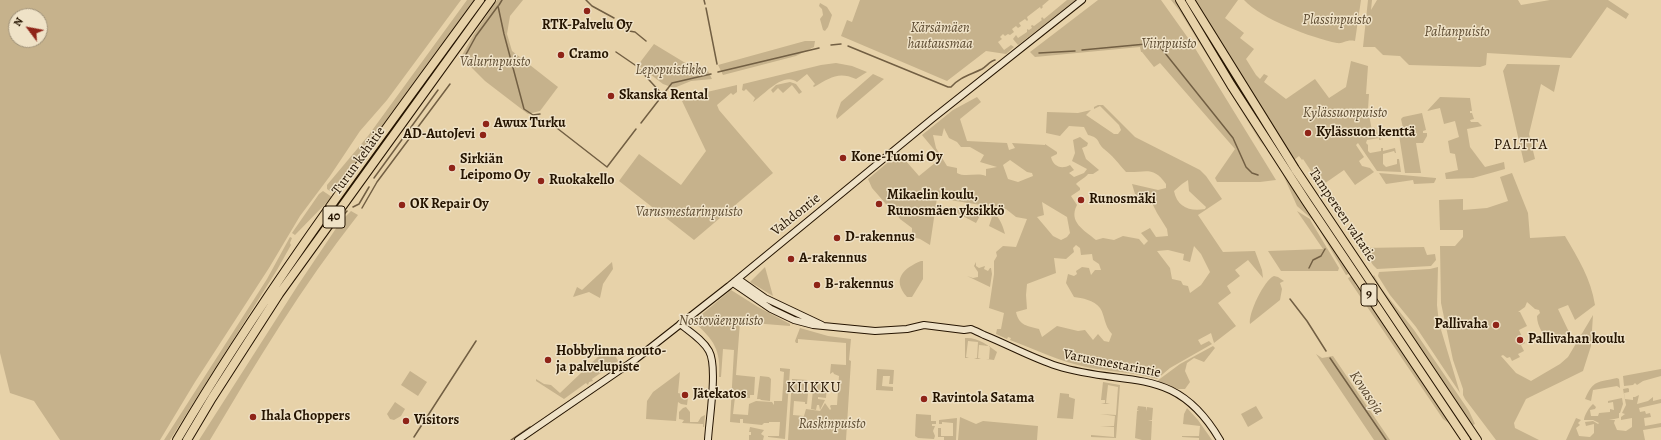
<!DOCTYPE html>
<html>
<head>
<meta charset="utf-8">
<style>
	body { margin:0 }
	#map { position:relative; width:1661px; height:440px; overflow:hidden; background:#e7d2a9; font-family:Alegreya,serif }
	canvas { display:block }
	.north { position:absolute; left:8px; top:8px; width:40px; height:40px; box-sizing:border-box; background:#efe2c7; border:1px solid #9e9077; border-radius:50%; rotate:302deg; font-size:11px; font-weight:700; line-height:16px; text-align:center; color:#251400 }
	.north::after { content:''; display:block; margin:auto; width:14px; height:18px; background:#8f2418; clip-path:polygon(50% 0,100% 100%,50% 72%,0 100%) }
</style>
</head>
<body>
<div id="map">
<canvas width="1661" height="440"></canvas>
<div class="north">N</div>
</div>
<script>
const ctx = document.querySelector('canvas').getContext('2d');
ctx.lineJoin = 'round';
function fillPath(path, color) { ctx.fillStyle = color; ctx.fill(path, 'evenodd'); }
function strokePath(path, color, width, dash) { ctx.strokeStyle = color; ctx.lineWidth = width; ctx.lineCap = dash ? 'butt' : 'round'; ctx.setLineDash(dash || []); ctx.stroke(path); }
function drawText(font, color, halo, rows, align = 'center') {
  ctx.font = font + ' Alegreya,serif'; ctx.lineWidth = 3; ctx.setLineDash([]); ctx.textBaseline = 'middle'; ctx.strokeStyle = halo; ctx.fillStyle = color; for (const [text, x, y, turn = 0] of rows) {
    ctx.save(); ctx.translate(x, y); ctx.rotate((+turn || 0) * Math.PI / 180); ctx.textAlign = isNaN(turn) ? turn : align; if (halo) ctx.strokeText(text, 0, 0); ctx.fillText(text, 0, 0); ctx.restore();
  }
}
fillPath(new Path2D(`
	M0,0H461L387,100L360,131L330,176L300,216L269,268L195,382L160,440H60L34,401L10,393L0,353ZM16,16H40V40H16Z
	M467,0H475L334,194L327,189V185L368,136Z
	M497,0H523L510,16L507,34L512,51L558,87L540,111L528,114L485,81L461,57L474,34Z
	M860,0H1049L1042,6L1043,7L1041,9L1040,7L1027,17L1028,20L1027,21L1025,19L1019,23L1021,26L1018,28L1016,26L1012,29L1014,32L1010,35L1008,34L1005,36L1003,34L1000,37L1002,39L998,42L1004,50L1011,45L1014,47L1006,54L986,51L947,81L841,36L847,20L852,22Z
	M1067,0H1076L1018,45L1013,39L1016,35L1018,38L1027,32V29L1029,30L1032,28L1031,26L1032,25L1034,26L1042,20L1041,19L1042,17L1044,19Z
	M1098,0H1161L1193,45L1276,180L1260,182H1217L1215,178L1235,149L1160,63L1154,67L1142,52H1141L1140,47L1035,57L1030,52Z
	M1171,0H1176L1265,147L1260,141L1179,10Z
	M1194,0H1238L1225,18L1244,33L1240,38L1254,49L1246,59L1256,75L1260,79L1264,74L1268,76L1264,82L1286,99L1315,79L1329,98L1346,87L1351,61L1368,66L1366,94H1369L1368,109L1372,131H1375L1374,127L1377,130L1378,137H1380L1381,140H1379V138L1367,140L1366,143L1368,145V151L1370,153L1381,151V148H1383V151L1395,148L1396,153H1395L1394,151L1383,154V164L1386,167L1397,164V159H1399L1401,172L1377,171L1358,143L1356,145L1364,157L1359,161L1362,166L1370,168L1374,172L1355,185L1344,170L1321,186L1303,159L1302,160L1299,156L1293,161Z
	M1244,0H1361L1355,41C1346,39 1344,44 1337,43C1312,38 1261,19 1244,0Z
	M1368,0H1372L1371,10L1377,0H1518L1521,5L1550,0H1608L1629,14L1626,19L1607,7L1571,58L1487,53L1486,65L1480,67L1409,65L1400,56L1383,55L1375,47H1363Z
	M820,3L827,7L832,15L828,27L825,31L823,30L820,19L823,15L822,9L819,6Z
	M805,41H815L814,47L796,56L723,75L718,65Z
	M654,44L687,64L706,67L712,79L691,81L674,88L663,84L638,65Z
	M836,63L852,66L867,72L856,79C838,71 830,78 814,87L813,86L815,84L807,74L797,82C783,71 763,96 753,102L755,98L746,89L744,91L742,90L743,84L821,65Z
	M1507,64L1560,65L1554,92L1541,84L1529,134L1535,159L1524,163L1503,71Z
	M873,74L884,79L837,119L836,116L841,102Z
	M790,82L796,84L802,92L799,94L792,85L783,93L778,88L773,93L771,90L776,85Z
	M737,85V92L733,95L731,93L717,105L719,110L773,173L694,240L619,181L639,154L681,185L706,151L682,101L694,95Z
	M977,97L981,102L960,119L967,141L1007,143L1009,150L1015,148L1012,143L1045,145V144L1057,152V154L1051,157C1053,166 1061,170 1070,165L1074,170L1069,173L1074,177L1084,173L1087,169L1072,161L1075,153L1073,140L1080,137L1088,143L1087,146L1082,148L1086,159L1099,170L1093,174H1088C1086,177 1079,181 1076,184L1080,188V190L1071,196L1077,205C1068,222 1084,230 1096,240L1103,238L1114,240L1123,236L1139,239L1144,245L1148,241L1141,233L1150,228L1156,237L1168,236L1167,229L1157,213L1150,199H1141L1135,194L1132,184L1158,190L1166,188V184C1153,165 1145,173 1126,172C1119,164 1112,155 1104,149C1096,142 1101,138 1088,135L1084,127L1069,126L1060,136L1046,133L1047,112L1078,113L1091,110L1086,115L1114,134H1118L1121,130L1119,125L1100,106L1094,109V107L1098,105H1103L1135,137L1200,170L1206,176L1222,199L1198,215L1223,252L1255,251L1262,270L1263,278L1248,260L1235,270L1240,276L1227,286L1231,293L1218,303L1236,326L1214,343L1211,333L1198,340L1201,345L1209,341L1212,344L1170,368L1157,379C1134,372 1110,372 1086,367C1059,361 1036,350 1010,340L1011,338L1008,337L1007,339L996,334L997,329H1001L1004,313L989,308L994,274V261L997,256L996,252L1003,246L1016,247L1027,219L1016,217L1006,209L937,198L930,245L920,239L912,237V228L900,219L894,211H892L872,188L868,179L899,153L919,176L941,158L922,135L953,110ZM944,128L949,138L957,142L961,147H970L984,155L980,162L997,167L986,169V176C976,172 966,178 957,173V168L947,166L936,148L933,135L942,136ZM1010,160L1027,172L1032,173L1033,176L1018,182L1008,179L1003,165ZM1188,180L1189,191L1206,207L1205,209C1190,212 1177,207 1174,191L1182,184ZM1042,202L1067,217L1070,233L1067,237L1061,240L1053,236L1037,217L1044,215ZM1076,245L1080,248L1081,255L1092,254L1093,260L1099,264L1101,270H1095L1091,275L1089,268L1082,267L1076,271L1077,274L1074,276L1068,274L1066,283L1074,297C1082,298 1094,300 1100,308C1105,315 1104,326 1112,334L1109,342L1104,341L1098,334L1093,340L1085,330L1078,331L1057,326L1042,337L1039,329C1028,326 1019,326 1016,312L1027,309L1026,295L1027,284L1056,273L1054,258L1066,259L1074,252L1073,248ZM1194,246L1201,254L1210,272L1201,285L1190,293L1188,286L1183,285L1181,281L1172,279L1170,268L1157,251L1168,250L1184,254L1183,260L1190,262Z
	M1440,97L1470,98L1472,111H1470V113H1472L1474,119L1470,120L1471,122H1478L1482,126L1467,129L1470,147L1485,167L1504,162L1505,169L1473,178L1446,179L1445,173L1458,170L1455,154L1450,153L1448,141L1459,137L1455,121L1444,124L1440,108L1427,111Z
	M1422,113L1426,130L1423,131V133H1427V136L1423,143H1416L1421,173H1405L1399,135L1404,132L1401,119L1403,117Z
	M1281,170L1285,175L1351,273L1346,275L1314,221L1297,206Z
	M1379,173L1436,178V179L1434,183L1414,184L1413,180L1386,184Z
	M1512,173L1528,213L1530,238L1565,236C1578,258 1591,279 1595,305L1575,320L1568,305L1558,309L1569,332L1557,343H1550C1544,335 1537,327 1537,316L1540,313L1539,310L1535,309L1527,302L1525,307L1518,312H1520L1527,326L1519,330L1525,343L1521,345L1524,351L1518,354L1520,357L1512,361L1510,357L1507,358L1503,355L1501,356L1516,373L1531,381L1560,364L1568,357L1593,315L1591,346L1583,371L1526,399L1514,423L1515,428L1539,440H1496L1465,399L1463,395V389L1453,360L1441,303L1440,246H1455L1463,237V230H1440L1439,200L1463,199V210L1487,208L1508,201L1500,177Z
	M323,191L332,197L295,235L292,233L319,194Z
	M954,209C959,208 964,210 970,210C991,209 999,211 1005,234L989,226L992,217L982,212L976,223L955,212L951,217Z
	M351,211L358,215C302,286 256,363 210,440H199L298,285L341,221Z
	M1297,211L1310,219L1312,223L1339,268L1338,271H1281L1268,251L1323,249Z
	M290,237L292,238L290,243L291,245L277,270L170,440H164L267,279Z
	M1359,242L1363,248L1424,247L1427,255L1435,254L1436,260L1431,266L1377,269L1373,265Z
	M921,261H923V279L912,297H907C891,279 904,268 921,261Z
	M612,262L613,269L603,284L600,298L589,292L573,297L577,287L582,290Z
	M976,262V266L979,268L985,266L984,269L988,271L990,268H991L992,274L990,287L967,276L973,278L978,277V272L974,266Z
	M765,267L773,296L750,282Z
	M1438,267L1437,305L1439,323L1460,393L1416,327L1390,295L1378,276L1379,272L1430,269Z
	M1360,270L1474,440H1472L1458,421L1356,273Z
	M1374,275L1381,288L1414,330L1469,411L1475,424L1473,425L1464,414L1372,279Z
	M1274,276L1278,277L1284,281L1280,283L1282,289L1280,300L1250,324C1248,314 1264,280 1274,276Z
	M1352,276L1356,286L1366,296L1453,426L1443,419L1349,280L1348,278Z
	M731,290L758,307L790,324V326L740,322L736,375L755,377L754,395H750V398L735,397L733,414L748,415L749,404L756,401L772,402L774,405V401H782L784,372L780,371V368L790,369L785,439L768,437V436H779L780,422H769V423H764L762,425L743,423V419H740V423L730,422L734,350L723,349L721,377H719C721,350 714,340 694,322L695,320Z
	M800,328L828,336L851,339L849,360L851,361L846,440H788L792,379L807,380L809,382L806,383V392L808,393L807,404H805V402L794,401L793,415L804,416L806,409L820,411L822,408L828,410L822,408L825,403L830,410L831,409L830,406L831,405H837L839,376L834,374L833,372L830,374L831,364L846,365V343L798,339V343H796L795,341Z
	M965,338C977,337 988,345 997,352L994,360L986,359H989L990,346L979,345L978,358L981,359H974L977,358L978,342L968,341L966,357L969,358H965Z
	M597,344L615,355L618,361L592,379L593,381L589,382L588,385L586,383L564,399L536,381V379L544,384L551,385L560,393L603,352L596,345Z
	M1213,346L1215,348L1204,362L1194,358L1187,363L1185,371L1190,382L1185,389H1178L1157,381L1180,364Z
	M1316,354L1322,358L1333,356L1390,440H1374Z
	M877,369L894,370L893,384H889L890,376H883L882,386L893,387V391L876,390Z
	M1661,369V376L1643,381L1637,385L1635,383L1633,385L1624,386L1623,376Z
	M410,371L427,382L418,396L401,385Z
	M680,372L678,393L682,394V396L688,397L687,405L681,404L678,402L676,421L646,419L647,401L653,392Z
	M760,376L769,377L771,379L770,401L761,400L760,399H757Z
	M1617,378L1619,379L1620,388L1617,386L1593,390L1591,401L1585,399C1594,379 1597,383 1617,378Z
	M814,380L825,381L827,383L826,398L818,397V399L825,400L820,410L819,405H817L816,410L811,409Z
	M1103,382L1120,385L1116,438L1091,437V435L1114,437V427L1100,426H1114L1115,416L1100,414L1116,415L1118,387L1108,385L1106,403L1110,404H1101L1105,403V400H1101Z
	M1628,388L1629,389V392L1624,393L1625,399L1633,400V397H1635L1639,395L1637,404L1648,401L1653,397V401L1661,399V403L1639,408L1640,412L1645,411L1646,414L1650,413L1651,417L1644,418L1645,426L1661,423V427L1643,430L1645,440H1566L1576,418L1581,420L1578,423L1580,425L1576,428L1579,436L1590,437L1594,433V424L1586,426L1585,422L1593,421L1598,424L1599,423L1593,420H1584C1584,416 1589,407 1593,404L1596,407L1595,409L1590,410L1591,416H1598L1599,413L1610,412V409L1614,410L1613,402L1608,403V401L1622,398L1623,404L1620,413H1619V418L1609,420H1615L1614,423L1617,430L1626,431L1632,427V418L1621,420V417L1625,414L1622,413L1626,405L1623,389Z
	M1060,393L1069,394V397L1075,399L1073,419L1057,418Z
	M395,402L405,409L401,416L394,420L390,419L387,414Z
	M1138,406L1146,407V411L1147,407L1153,408L1152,420H1148L1152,421L1151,440H1142L1135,438L1137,411H1139L1137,410Z
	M1256,406L1263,418L1248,427L1241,414Z
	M686,407L690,412V422H698L701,417L705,415L704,427H703V424L682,423L684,420L679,419V412L683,408Z
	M1187,408L1198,420L1212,440H1199V438L1182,437V436H1199L1200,426L1183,424L1184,414Z
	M916,414L931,415V421H936V424H932V426H935L933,431L935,436L934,439L918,438L915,436Z
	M960,417L976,424L983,421L1038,426L1037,440H958Z
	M957,418L956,440H944V437H938V428H941V436H953V423L942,422V424H939V420Z
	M750,427L764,430L761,434L764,436L763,440H749V435H751V432H749Z`), '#c6b28c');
strokePath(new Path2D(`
	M586,0L592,6L614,18
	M704,0L705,4
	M499,5L502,0
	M706,8L717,64
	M620,22L627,29
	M629,31L635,32L646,41
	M831,45L841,44
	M848,46L948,87H951C960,77 970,75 982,69C987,66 990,61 995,60
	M1082,50L1157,43L1233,138L1246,167L1252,173L1258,175
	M616,52L635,65
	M1039,53L1075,51
	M464,58L476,36L498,6L504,34L524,109L533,115L540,114
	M639,69L662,94
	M718,72L819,48
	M641,123L672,83L711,74
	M553,125L607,167L636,129
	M374,178L438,90
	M353,207L359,204L369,187
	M362,208L377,182L450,84
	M340,219L347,211
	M1309,268L1313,260L1321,256L1325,249
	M1290,299L1307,321L1326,351
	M1330,358L1386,440
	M414,437L476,341
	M511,440L530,427`), '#725f43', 1.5);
const secondary = new Path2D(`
	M738,279L765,298L822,325
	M733,283L771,309L794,320L813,325L875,331L907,329L924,325L964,330L971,329C976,331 980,333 984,335C1009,345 1032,358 1057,366C1127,388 1175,363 1220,440
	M680,324C690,332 703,340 709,351C718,367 709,420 708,440
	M518,440L636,359L729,286L932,119L1082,0`);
const highway = new Path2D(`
	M1180,0L1231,85L1306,201L1466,440
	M1190,0L1295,169L1477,440
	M177,440C268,286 375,144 480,0
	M187,440L212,398L279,294L491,0`);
strokePath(secondary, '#251400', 8);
strokePath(highway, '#251400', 10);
strokePath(secondary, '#efe2c7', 6);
strokePath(highway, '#e7d2a9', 8);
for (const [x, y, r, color] of [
	[587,11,4,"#8f2418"],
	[561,55,4,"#8f2418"],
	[611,96,4,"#8f2418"],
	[486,124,4,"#8f2418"],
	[1308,133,4,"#8f2418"],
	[483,135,4,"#8f2418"],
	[843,158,4,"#8f2418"],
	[452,168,4,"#8f2418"],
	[541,181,4,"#8f2418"],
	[1081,200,4,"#8f2418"],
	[879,204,4,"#8f2418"],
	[402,205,4,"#8f2418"],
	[837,238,4,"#8f2418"],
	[791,259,4,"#8f2418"],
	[817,285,4,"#8f2418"],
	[1496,325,4,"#8f2418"],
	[1520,340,4,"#8f2418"],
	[548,360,4,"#8f2418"],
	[685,395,4,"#8f2418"],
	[924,399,4,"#8f2418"],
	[253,417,4,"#8f2418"],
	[406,421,4,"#8f2418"]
]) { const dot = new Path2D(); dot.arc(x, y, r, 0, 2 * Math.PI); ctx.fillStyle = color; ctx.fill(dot); strokePath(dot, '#efe2c7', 1.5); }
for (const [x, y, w] of [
	[334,217,22],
	[1369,295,16]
]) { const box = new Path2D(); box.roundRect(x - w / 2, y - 11, w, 22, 3); ctx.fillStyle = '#efe2c7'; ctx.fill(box); strokePath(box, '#251400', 1); }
drawText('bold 13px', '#251400', null, [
	["40",334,217],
	["9",1369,295]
]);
drawText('italic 14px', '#5d4b31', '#efe2c7', [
	["Plassinpuisto",1337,21],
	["Kärsämäen",940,29],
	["hautausmaa",940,45],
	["Paltanpuisto",1457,33],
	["Viiripuisto",1169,45],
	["Valurinpuisto",495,63],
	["Lepopuistikko",671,71],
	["Kylässuonpuisto",1345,114],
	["Varusmestarinpuisto",689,213],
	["Nostoväenpuisto",721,322],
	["Raskinpuisto",832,425]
]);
drawText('bold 14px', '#251400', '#efe2c7', [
	["RTK-Palvelu Oy",587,26,"center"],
	["Cramo",569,55],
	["Skanska Rental",619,96],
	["Awux Turku",494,124],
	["Kylässuon kenttä",1316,133],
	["AD-AutoJevi",475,135,"right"],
	["Kone-Tuomi Oy",851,158],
	["Sirkiän",460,160],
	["Leipomo Oy",460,176],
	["Ruokakello",549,181],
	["Mikaelin koulu,",887,196],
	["Runosmäen yksikkö",887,212],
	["Runosmäki",1089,200],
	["OK Repair Oy",410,205],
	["D-rakennus",845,238],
	["A-rakennus",799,259],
	["B-rakennus",825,285],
	["Pallivaha",1488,325,"right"],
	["Pallivahan koulu",1528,340],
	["Hobbylinna nouto-",556,352],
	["ja palvelupiste",556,368],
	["Jätekatos",693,395],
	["Ravintola Satama",932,399],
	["Ihala Choppers",261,417],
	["Visitors",414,421]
], 'left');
drawText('14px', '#251400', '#efe2c7', [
	["Turun kehätie",359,161,-54],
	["Vahdontie",796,215,-39],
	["Tampereen valtatie",1342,215,56],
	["Varusmestarintie",1112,364,11]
]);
ctx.letterSpacing = '1px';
drawText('15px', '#251400', '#efe2c7', [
	["PALTTA",1521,145],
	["KIIKKU",814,388]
]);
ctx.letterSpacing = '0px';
drawText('italic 15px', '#58462d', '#efe2c7', [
	["Kovasoja",1366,393,56]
]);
</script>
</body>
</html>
